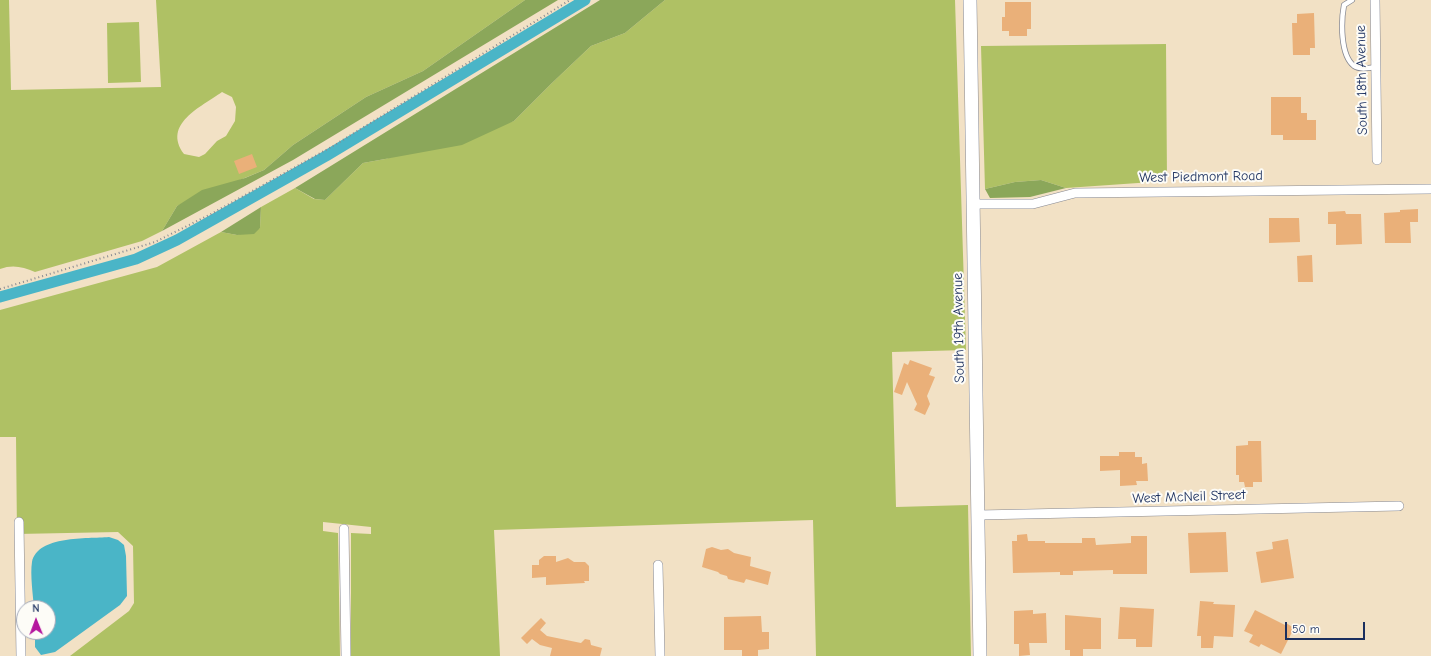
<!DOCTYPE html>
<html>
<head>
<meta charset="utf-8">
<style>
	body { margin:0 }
	#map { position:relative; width:1431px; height:656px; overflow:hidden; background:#f2e1c5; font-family:"Comic Neue",sans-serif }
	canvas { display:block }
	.north { position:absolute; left:16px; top:600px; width:40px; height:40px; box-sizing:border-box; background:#fdfcf7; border:1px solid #a3aaba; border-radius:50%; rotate:359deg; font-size:11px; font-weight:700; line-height:16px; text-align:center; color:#1b2f5e }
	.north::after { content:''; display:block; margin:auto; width:14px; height:18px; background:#b5179e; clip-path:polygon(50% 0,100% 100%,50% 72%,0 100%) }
	.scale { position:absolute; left:1285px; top:622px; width:80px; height:18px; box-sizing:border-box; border:2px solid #1b2f5e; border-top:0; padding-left:5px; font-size:12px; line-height:14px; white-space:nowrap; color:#1b2f5e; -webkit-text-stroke:3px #fdfcf7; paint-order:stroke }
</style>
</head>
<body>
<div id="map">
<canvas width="1431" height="656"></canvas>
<div class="north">N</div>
<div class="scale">50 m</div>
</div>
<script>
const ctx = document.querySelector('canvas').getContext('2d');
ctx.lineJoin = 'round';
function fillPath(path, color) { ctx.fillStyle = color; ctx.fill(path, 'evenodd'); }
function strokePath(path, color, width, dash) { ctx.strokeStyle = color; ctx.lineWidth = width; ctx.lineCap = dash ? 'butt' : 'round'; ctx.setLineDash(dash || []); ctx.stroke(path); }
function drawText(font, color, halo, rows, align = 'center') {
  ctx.font = font + ' "Comic Neue",sans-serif'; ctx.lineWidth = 4; ctx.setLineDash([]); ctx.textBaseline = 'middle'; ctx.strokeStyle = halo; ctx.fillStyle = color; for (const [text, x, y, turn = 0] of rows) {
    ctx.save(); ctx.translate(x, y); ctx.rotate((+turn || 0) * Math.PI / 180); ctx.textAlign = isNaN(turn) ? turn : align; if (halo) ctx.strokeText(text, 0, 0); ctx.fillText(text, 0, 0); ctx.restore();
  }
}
fillPath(new Path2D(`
	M0,0H9L11,90L161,87L156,0H525L423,71L366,97L293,145L264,170L177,206L162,231L142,241L35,272C23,267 13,264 0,269ZM222,92L232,97L236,107L235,121L226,136L217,141L205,154L199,157L184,154C162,124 201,107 222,92Z
	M665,0H955L966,350L892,352L896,507L968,505L971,656H816L813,520L494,530L500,656H351V533L371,534V527L323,522V531L338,533L340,656H70L129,611L134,603L133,546L118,532L17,534L16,437H0V310L157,267L221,232L237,235L260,228L261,207L295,188L314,199L325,200L363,163L385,159L514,121L552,83L591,46L625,33Z
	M139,22L141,82L108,83L107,23Z
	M1166,44L1167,181L1066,188L1041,180L1015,182L985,189L981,46Z`), '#afc164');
fillPath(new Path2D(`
	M525,0H558L293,160L162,231L177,206L202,190L245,178L264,170L293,145L366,97L423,71Z
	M600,0H665L625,33L591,46L552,83L514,121L462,145L363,163L325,200L315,199L295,188Z
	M1041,180L1066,188L1030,197L990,198L985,189L1015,182Z
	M261,207L260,228L254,234L237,235L221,232Z`), '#8ba75a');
fillPath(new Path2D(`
	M109,537L118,540L124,545L126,556L127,596L120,605L55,652L41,655L35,647V632H48V608H34C33,595 30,574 32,562C38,535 87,539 109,537Z`), '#4ab5c7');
strokePath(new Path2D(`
	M0,297L136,259L177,240L326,156L585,0`), '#4ab5c7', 11);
fillPath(new Path2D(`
	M1005,2H1031V29H1027V36H1009V31H1002V17H1005Z
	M1314,13L1315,48H1310V55H1293L1292,23H1297V14Z
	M1271,97H1301V113H1307V120H1316V140H1283V135H1271Z
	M252,154L257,167L239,174L234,161Z
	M1418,209V222H1410L1411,243H1385L1384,213L1400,212V210Z
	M1345,211L1346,214H1361L1362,244L1336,245V224H1328V212Z
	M1269,218H1299L1300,242L1269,243Z
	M1312,255L1313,282H1298L1297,256Z
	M910,360L932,368L929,375L935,377L927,396L930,404L925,415L914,410L917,404L907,382L902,395L894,392L904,363L908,365Z
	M1248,441H1261L1262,482H1253V487H1245L1244,482H1239V475H1236V446L1248,445Z
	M1119,452H1135V457H1142V464L1147,463L1148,481H1136L1137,485L1120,486V470L1100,471V456H1119Z
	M1226,532L1228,572L1190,573L1188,533Z
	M1027,534L1028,541H1045V543H1082V538H1095L1096,545L1131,543V536H1147V574H1113V570L1073,571V575H1060V572L1013,573L1012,541H1017V535Z
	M1288,539L1294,578L1261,583L1256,552L1273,549L1272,542Z
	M712,547L721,550L728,549L734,553L751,557L750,566L771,572L768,585L746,579L744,583L728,579L727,576L720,574L718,572L702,567L706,549Z
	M544,556H556V562L568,558L574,562H585L589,566V581H584L585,583L546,585V577L532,578V565H539V560Z
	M1200,601L1214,602L1213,604L1235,605L1233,637L1214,636L1213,648H1201V636H1197Z
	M1120,607L1154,609L1152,647H1136V639H1118Z
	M1033,610V614L1046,613L1047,643H1029L1030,655L1019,656V644H1014V611Z
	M1255,610L1285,625L1286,623L1294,628L1281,654L1261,644L1259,647L1249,642L1253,635L1244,631Z
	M1065,615L1101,618V649H1083V656H1070V650H1065Z
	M761,616L762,632H769V649L758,650V656H742V650H724V617Z
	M541,618L546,623L540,630L547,636L581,643L585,639L590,640L591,645L602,648L600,656H550L552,648L540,645L532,639L527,644L521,638Z`), '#eab079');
const lane = new Path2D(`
	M1352,0L1344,5C1341,21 1340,55 1354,66C1360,70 1369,68 1376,67`);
const street = new Path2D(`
	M1375,0L1377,160
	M972,204H1033L1075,193L1431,189
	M979,515L1399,506
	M19,522L21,656
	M344,529L346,656
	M658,565L660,656`);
const secondary = new Path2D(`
	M970,0L980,656`);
strokePath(lane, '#868892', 6);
strokePath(street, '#868892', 10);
strokePath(secondary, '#868892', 14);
strokePath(new Path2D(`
	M0,289L155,242L211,214L333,146L570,0`), '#868892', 2, [1, 3]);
strokePath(lane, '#fff', 4.5);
strokePath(street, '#fff', 9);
strokePath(secondary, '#fff', 13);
drawText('14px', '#1b2f5e', '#fdfcf7', [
	["South 18th Avenue",1362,80,-91],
	["West Piedmont Road",1201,177,-1],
	["South 19th Avenue",959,328,-91],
	["West McNeil Street",1189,497,-2]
]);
</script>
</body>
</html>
